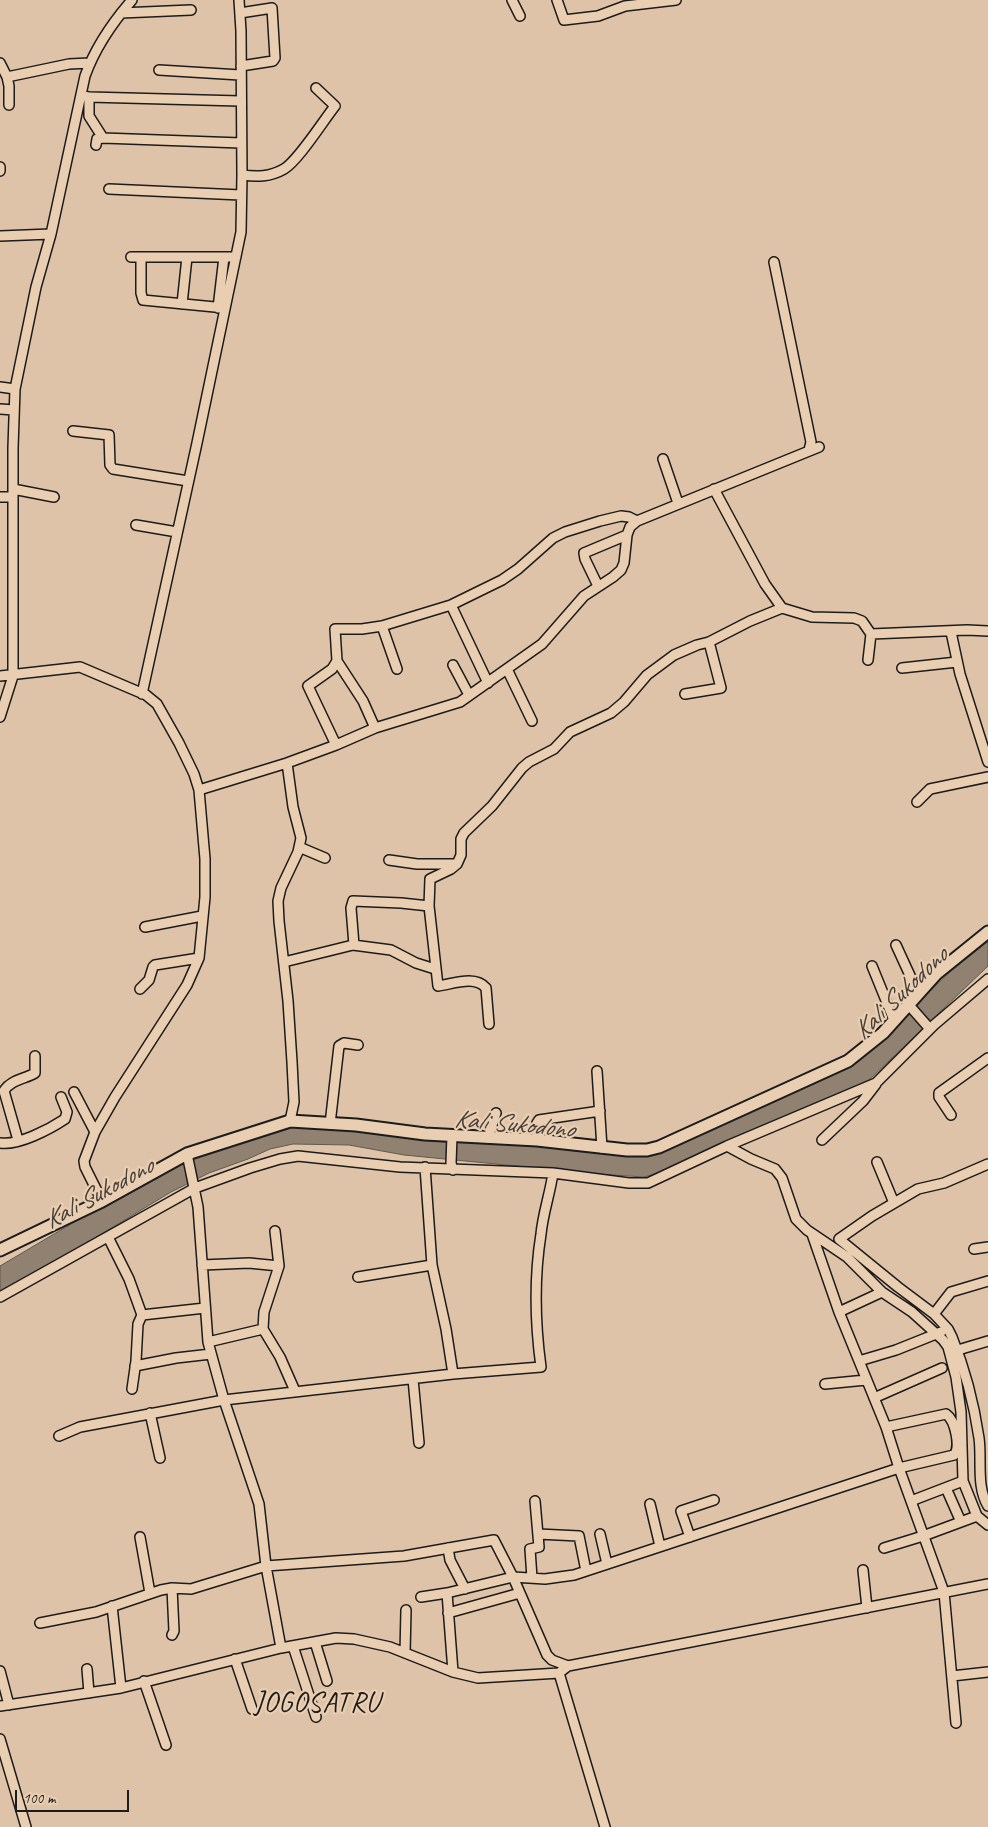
<!DOCTYPE html>
<html>
<head>
<meta charset="utf-8">
<style>
	body { margin:0 }
	#map { position:relative; width:988px; height:1827px; overflow:hidden; background:#dec3a8; font-family:Caveat,sans-serif }
	canvas { display:block }
	.scale { position:absolute; left:15px; top:1790px; width:114px; height:22px; box-sizing:border-box; border:2px solid #1c1c1c; border-top:0; padding-left:6px; font-size:15px; line-height:18px; white-space:nowrap; color:#1c1c1c; -webkit-text-stroke:4px #eaceb1; paint-order:stroke }
</style>
</head>
<body>
<div id="map">
<canvas width="988" height="1827"></canvas>
<div class="scale">100 m</div>
</div>
<script>
const ctx = document.querySelector('canvas').getContext('2d');
ctx.lineJoin = 'round';
function fillPath(path, color) { ctx.fillStyle = color; ctx.fill(path, 'evenodd'); }
function strokePath(path, color, width, dash) { ctx.strokeStyle = color; ctx.lineWidth = width; ctx.lineCap = dash ? 'butt' : 'round'; ctx.setLineDash(dash || []); ctx.stroke(path); }
function drawText(font, color, halo, rows, align = 'center') {
  ctx.font = font + ' Caveat,sans-serif'; ctx.lineWidth = 4.5; ctx.setLineDash([]); ctx.textBaseline = 'middle'; ctx.strokeStyle = halo; ctx.fillStyle = color; for (const [text, x, y, turn = 0] of rows) {
    ctx.save(); ctx.translate(x, y); ctx.rotate((+turn || 0) * Math.PI / 180); ctx.textAlign = isNaN(turn) ? turn : align; if (halo) ctx.strokeText(text, 0, 0); ctx.fillText(text, 0, 0); ctx.restore();
  }
}
const water = new Path2D(`
	M988,936V966L867,1082L662,1172L644,1177L598,1174L404,1155L349,1145L293,1144L270,1149L248,1159L209,1173L171,1192L75,1250L0,1291V1266L179,1160L293,1124L594,1151L630,1153L853,1061L890,1029Z`);
fillPath(water, '#918171');
strokePath(water, '#62594f', 1);
const minor = new Path2D(`
	M512,0L520,16
	M557,0L564,20L598,16L625,6L676,0
	M121,13L191,10
	M240,13L272,8L275,58L273,61L241,66
	M0,63L7,77L69,64L89,63
	M159,70L240,75
	M7,77L9,86V105
	M81,95L89,97L240,101
	M89,97V116L103,138
	M96,145L97,139L103,138L241,143
	M0,171V167
	M242,175C257,177 270,177 284,169C298,161 323,121 335,106L316,88
	M109,189L241,195
	M0,236L51,234
	M131,257H236
	M141,257V293L143,300L225,308
	M774,262L811,442L809,450
	M182,304L187,257
	M218,308L224,257
	M0,387L15,389
	M0,409L14,410
	M73,431L109,435L110,465L113,469L188,481
	M663,459L678,503
	M13,489L54,497
	M714,489L765,584L782,608L812,617L854,618L862,621L871,634
	M0,497H13
	M136,525L177,532
	M598,586L585,559L584,553L627,535
	M451,605L488,683
	M382,626L397,669
	M951,632L960,674L988,762
	M868,660L871,634L967,630L988,631
	M453,665L469,695
	M902,668L957,662
	M507,669L532,721
	M0,676L80,667L146,695L157,704L179,743L194,774L199,790L205,859V897L199,958L187,985L115,1097L95,1132L84,1161L85,1167L102,1201
	M142,694L197,443L241,232L242,175L241,31L239,0
	M685,694L721,688L709,642
	M0,717L13,676V448L15,389L36,287L51,234L85,76C95,48 112,23 132,0
	M375,728L363,701L337,661L335,629H362L382,626L451,605L502,580L518,569L553,538L565,532L600,521L621,516L629,517L637,521
	M336,745L308,686L332,669L337,661
	M287,763L293,807L301,838L298,852L281,888L278,901L279,921L288,1001L292,1062L294,1102L290,1121
	M199,790L287,763L336,745L375,728L460,702L542,644L584,596L613,577L621,570L624,563L627,535L630,527L637,521L819,447
	M917,802L930,789L988,777
	M299,847L325,858
	M389,860L417,864H457
	M145,927L202,916
	M354,945L351,908L353,901L401,903L429,906
	M896,945L918,993
	M284,962L353,945L391,950L416,963L435,969
	M872,966L894,1020
	M140,989L149,980L153,967L155,965L199,958
	M908,1004L930,1029
	M489,1024L486,988C475,975 453,984 438,986L429,906L430,879L451,869L457,864L461,855V839L464,833L492,806L522,768L529,762L554,749L570,732L611,713L624,702L647,675L674,655L697,645L709,642L750,621L782,608
	M597,1071L602,1148
	M74,1092L95,1132
	M951,1115L939,1097V1093L988,1058
	M330,1124L339,1046L344,1043L358,1045
	M452,1136L451,1163L453,1170
	M488,1138L496,1113
	M18,1140L4,1091C10,1080 25,1079 35,1073V1056
	M537,1140V1123L539,1120L600,1111
	M822,1140L863,1101L876,1084
	M0,1143C18,1146 50,1129 65,1119L67,1112L61,1097
	M727,1146L751,1159L775,1169L782,1178L796,1219L807,1230L847,1257L882,1292L912,1312L943,1340L948,1347L956,1377L961,1412L963,1481L977,1516L988,1525
	M187,1154L198,1207L208,1342L224,1400L259,1504L266,1566L281,1648
	M877,1162L894,1203
	M988,1164L944,1183L918,1189L872,1216L839,1239L898,1287L934,1314L948,1329L952,1337C965,1369 974,1404 979,1438C982,1459 976,1487 988,1506
	M425,1167L432,1265
	M275,1231L279,1266L264,1312L263,1329L280,1357L295,1391
	M812,1234L839,1312L886,1427L899,1468L944,1592L956,1723
	M108,1237L129,1279L142,1315L138,1324L136,1361L132,1389
	M974,1249L988,1247
	M202,1265L249,1263L279,1266
	M358,1277L432,1265L446,1329L453,1374
	M0,1297L195,1188L250,1168L280,1159L298,1156L400,1167L553,1173L629,1183H648L727,1146L876,1083L934,1025L988,979
	M839,1312L882,1292
	M934,1314L951,1292L988,1281
	M142,1315L205,1308
	M208,1342L263,1329
	M958,1350L988,1341
	M859,1361L896,1350L941,1332
	M135,1366L176,1358L211,1354
	M413,1379L419,1443
	M825,1384L866,1380
	M874,1398L942,1368
	M150,1413L160,1458
	M59,1436L80,1427L224,1400L453,1374L541,1367C535,1323 534,1278 541,1234C543,1213 550,1194 553,1173
	M946,1488L961,1522
	M911,1501L963,1481
	M650,1504L660,1546
	M538,1534L579,1536L586,1571
	M600,1534L607,1564
	M140,1537L150,1593
	M690,1537L681,1511L714,1500
	M448,1548L450,1560L465,1589
	M884,1548L923,1536L977,1516
	M863,1570L867,1608
	M532,1578L530,1549L539,1547L535,1501
	M447,1593L453,1672
	M421,1597L447,1593L513,1577L545,1579L574,1575L899,1468L954,1455C961,1447 955,1420 946,1414L886,1427
	M112,1606L121,1688
	M448,1613L520,1593
	M40,1623L96,1612L161,1590L172,1588L191,1589L266,1566L404,1556L494,1540L513,1577L547,1655L552,1660L568,1666
	M172,1635L174,1631L172,1588
	M315,1642L327,1681
	M293,1646L316,1717
	M405,1653L406,1610
	M235,1659L252,1709
	M87,1669L89,1693
	M0,1671L9,1705
	M559,1673L605,1827
	M952,1676L988,1672
	M144,1681L166,1745
	M0,1706L121,1688L281,1648L336,1638L354,1639L390,1647L453,1672L478,1678L559,1673L568,1666L988,1584
	M0,1739L26,1827`);
const major = new Path2D(`
	M0,1250L102,1201L187,1154L290,1121L356,1125L425,1134L537,1140L627,1150H647L659,1147L848,1061L883,1033L936,974L988,932`);
strokePath(minor, '#1c1c1c', 12);
strokePath(major, '#1c1c1c', 15);
strokePath(minor, '#eaceb1', 9);
strokePath(major, '#eaceb1', 11);
drawText('italic 26px', '#453f3a', '#eaceb1', [
	["Kali Sukodono",901,994,-44],
	["Kali Sukodono",514,1125,5],
	["Kali Sukodono",99,1194,-29]
]);
ctx.letterSpacing = '1px';
drawText('28px', '#1c1c1c', '#eaceb1', [
	["JOGOSATRU",317,1704]
]);
ctx.letterSpacing = '0px';
</script>
</body>
</html>
